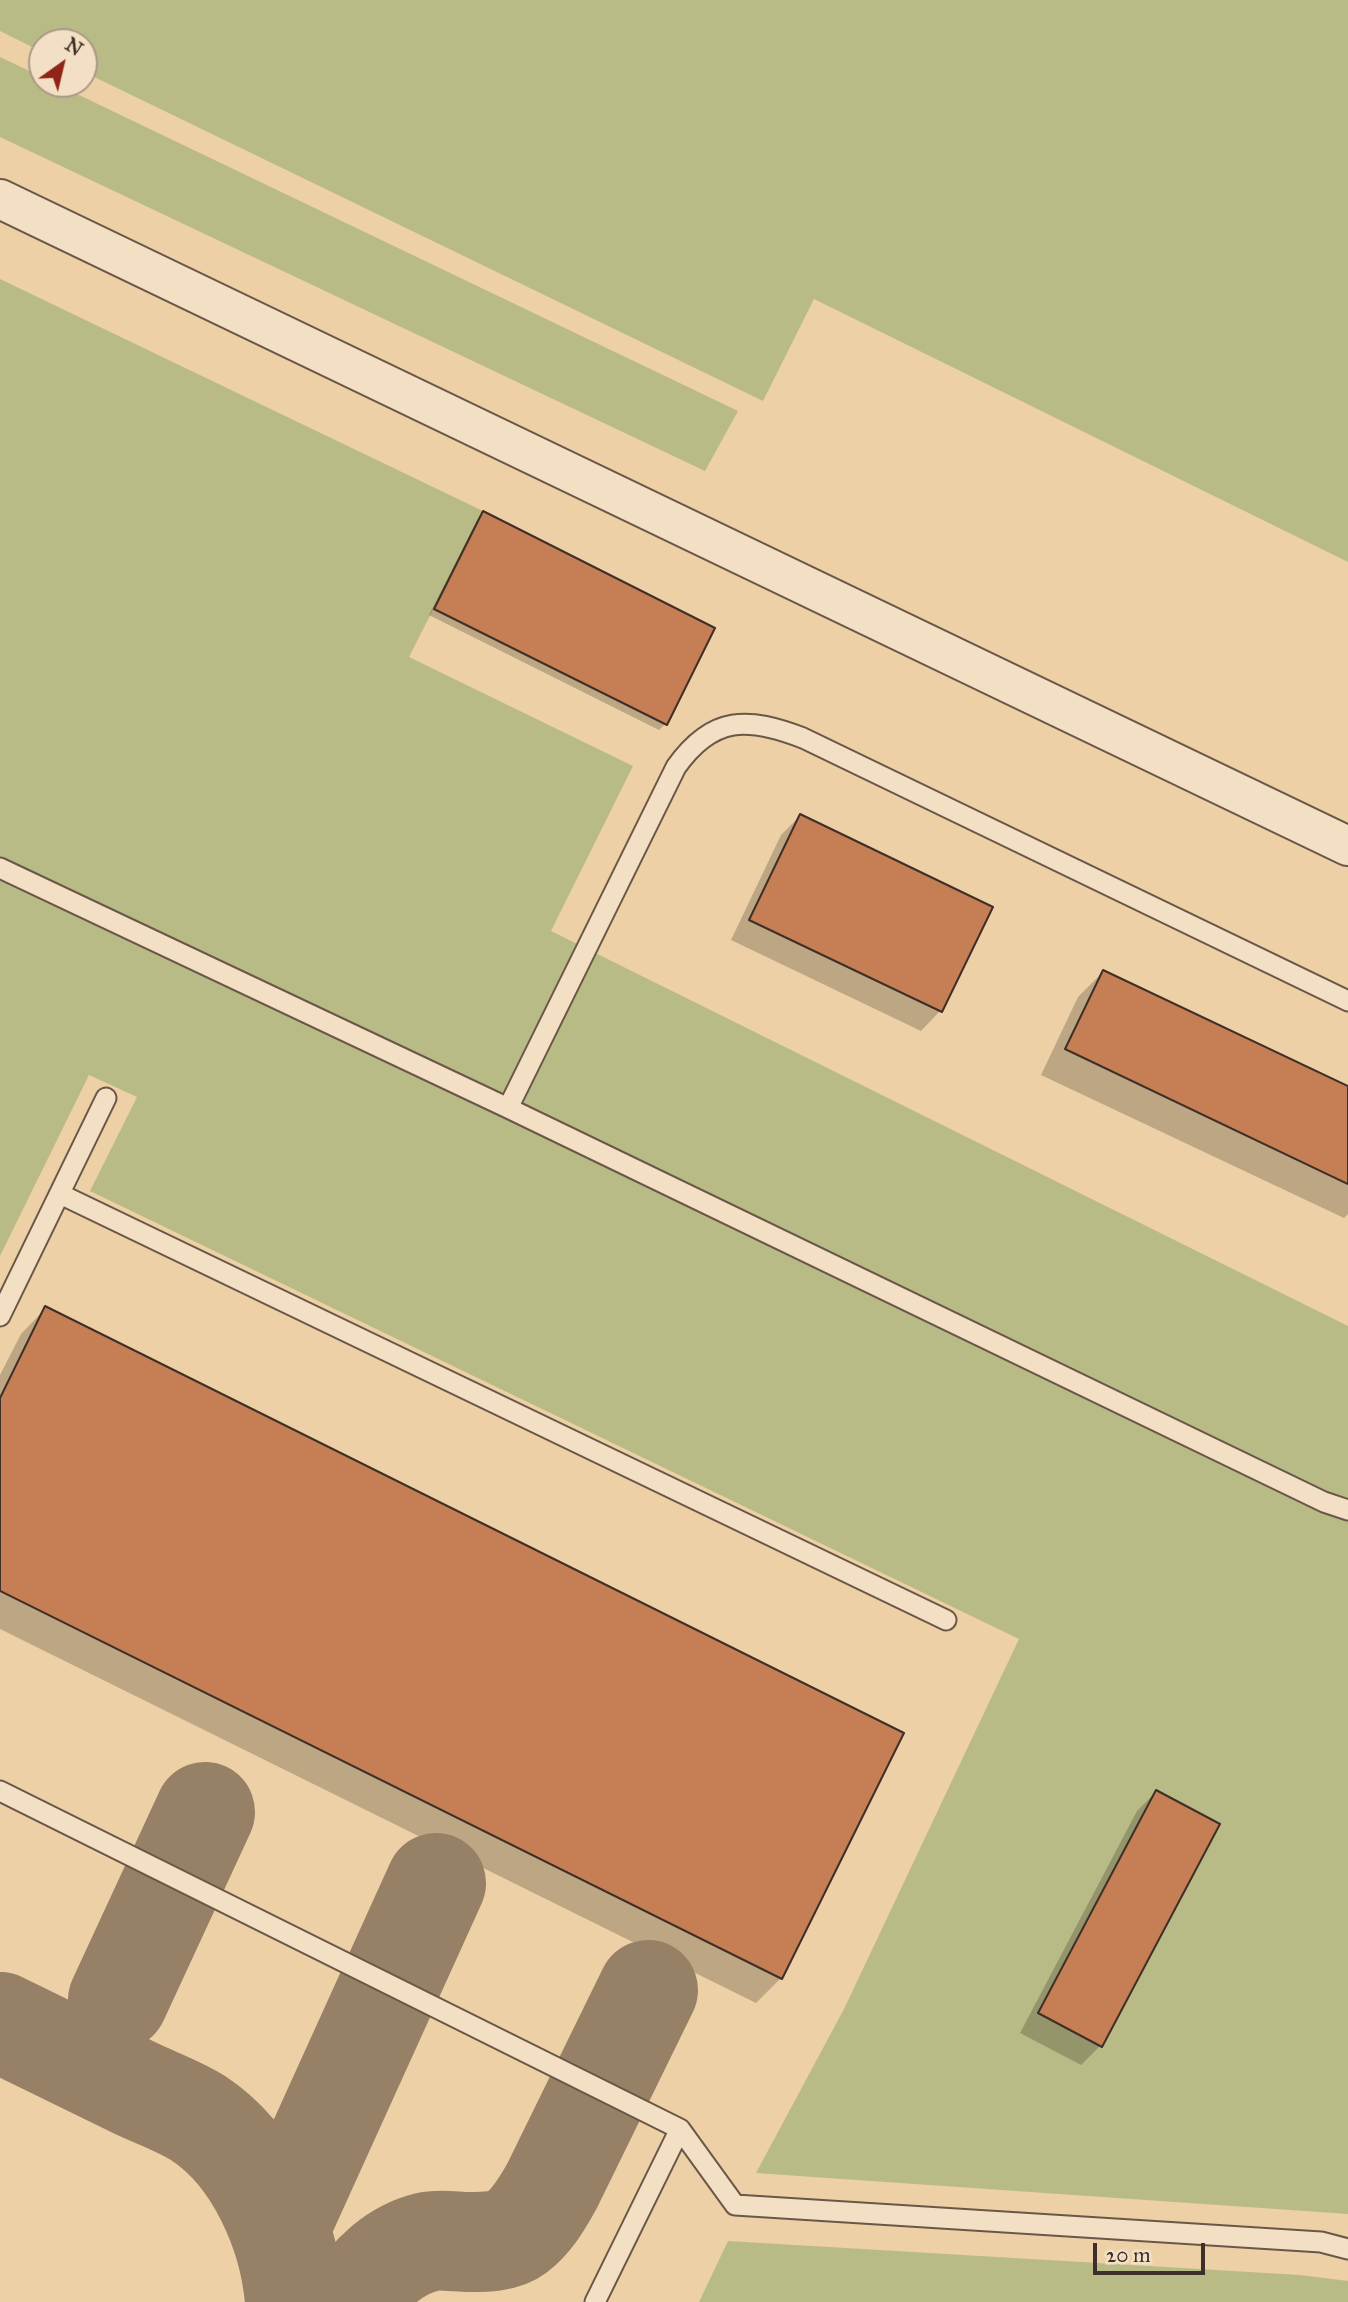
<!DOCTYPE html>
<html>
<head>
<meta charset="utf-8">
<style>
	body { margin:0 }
	#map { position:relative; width:1348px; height:2302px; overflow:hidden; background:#edd0a5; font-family:"IM FELL Great Primer",serif }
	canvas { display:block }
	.north { position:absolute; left:28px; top:28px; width:70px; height:70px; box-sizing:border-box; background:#f3e0c4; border:2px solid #ab9986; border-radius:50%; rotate:34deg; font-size:19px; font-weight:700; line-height:28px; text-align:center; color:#3e2f28 }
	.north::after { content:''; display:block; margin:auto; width:24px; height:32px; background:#8f2418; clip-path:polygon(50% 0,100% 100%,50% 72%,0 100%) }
	.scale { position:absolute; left:1093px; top:2243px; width:112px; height:32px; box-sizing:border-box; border:4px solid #3e2f28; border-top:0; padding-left:9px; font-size:21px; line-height:24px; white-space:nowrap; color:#3e2f28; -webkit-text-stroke:5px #f3e0c4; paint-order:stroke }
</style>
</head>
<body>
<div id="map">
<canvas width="1348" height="2302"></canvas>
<div class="north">N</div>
<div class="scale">20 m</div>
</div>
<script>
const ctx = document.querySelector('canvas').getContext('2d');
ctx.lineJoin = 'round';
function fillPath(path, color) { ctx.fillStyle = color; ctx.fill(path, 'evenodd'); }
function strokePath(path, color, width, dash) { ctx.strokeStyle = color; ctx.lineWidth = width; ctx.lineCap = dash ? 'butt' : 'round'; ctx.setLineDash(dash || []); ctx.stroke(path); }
fillPath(new Path2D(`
	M0,0H1348V562L814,299L763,401L84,72V42H42V52L0,31Z
	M0,57L42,77V84H56L738,411L705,471L0,137Z
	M0,279L483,511L409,657L633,766L551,931L1348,1326V2214L756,2173L844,2009L1019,1639L90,1191L137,1097L89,1075L0,1256Z
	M728,2241L1300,2275L1348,2281V2302H699Z`), '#b9bb86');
fillPath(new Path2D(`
	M483,513L665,724L659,730L429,615L477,520Z
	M800,816L990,907L940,1011L921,1031L731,940L781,835Z
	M1103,972L1348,1088V1214L1344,1218L1041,1075L1078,997Z
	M46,1308L781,1978L756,2003L0,1629V1375L21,1334Z
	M1156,1792L1100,2046L1081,2065L1020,2033L1137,1811Z`), '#0003');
strokePath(new Path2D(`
	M118,2000L205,1812
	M0,2022C45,2044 90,2066 135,2088C156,2098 179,2106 198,2118C256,2156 290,2235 295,2302
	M280,2227L436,1883
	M354,2302C368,2274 395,2250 427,2242C440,2239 456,2242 470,2242C484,2242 504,2242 516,2233C532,2221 542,2204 552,2186L648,1990`), '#968066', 100);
const building = new Path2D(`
	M483,511L715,628L667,725L434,609Z
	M800,814L993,907L942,1012L749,920Z
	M1103,970L1348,1086V1184L1065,1049Z
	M45,1306L904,1733L782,1979L0,1591V1398Z
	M1156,1790L1220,1824L1102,2047L1038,2013Z`);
fillPath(building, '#c67e54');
strokePath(building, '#3e2f28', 2);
const service = new Path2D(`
	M0,868L508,1108L1324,1502L1348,1510
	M508,1108L676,767C713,715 748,717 803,738L1348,1001
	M60,1194L946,1620
	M0,1316L106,1098
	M0,1791L680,2129L735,2205L1321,2242L1348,2249
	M595,2302L680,2129`);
const minor = new Path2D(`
	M0,199L1348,846`);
strokePath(service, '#6a5747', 23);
strokePath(minor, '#6a5747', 42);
strokePath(service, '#f3e0c4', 19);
strokePath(minor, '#f3e0c4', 38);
</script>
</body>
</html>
